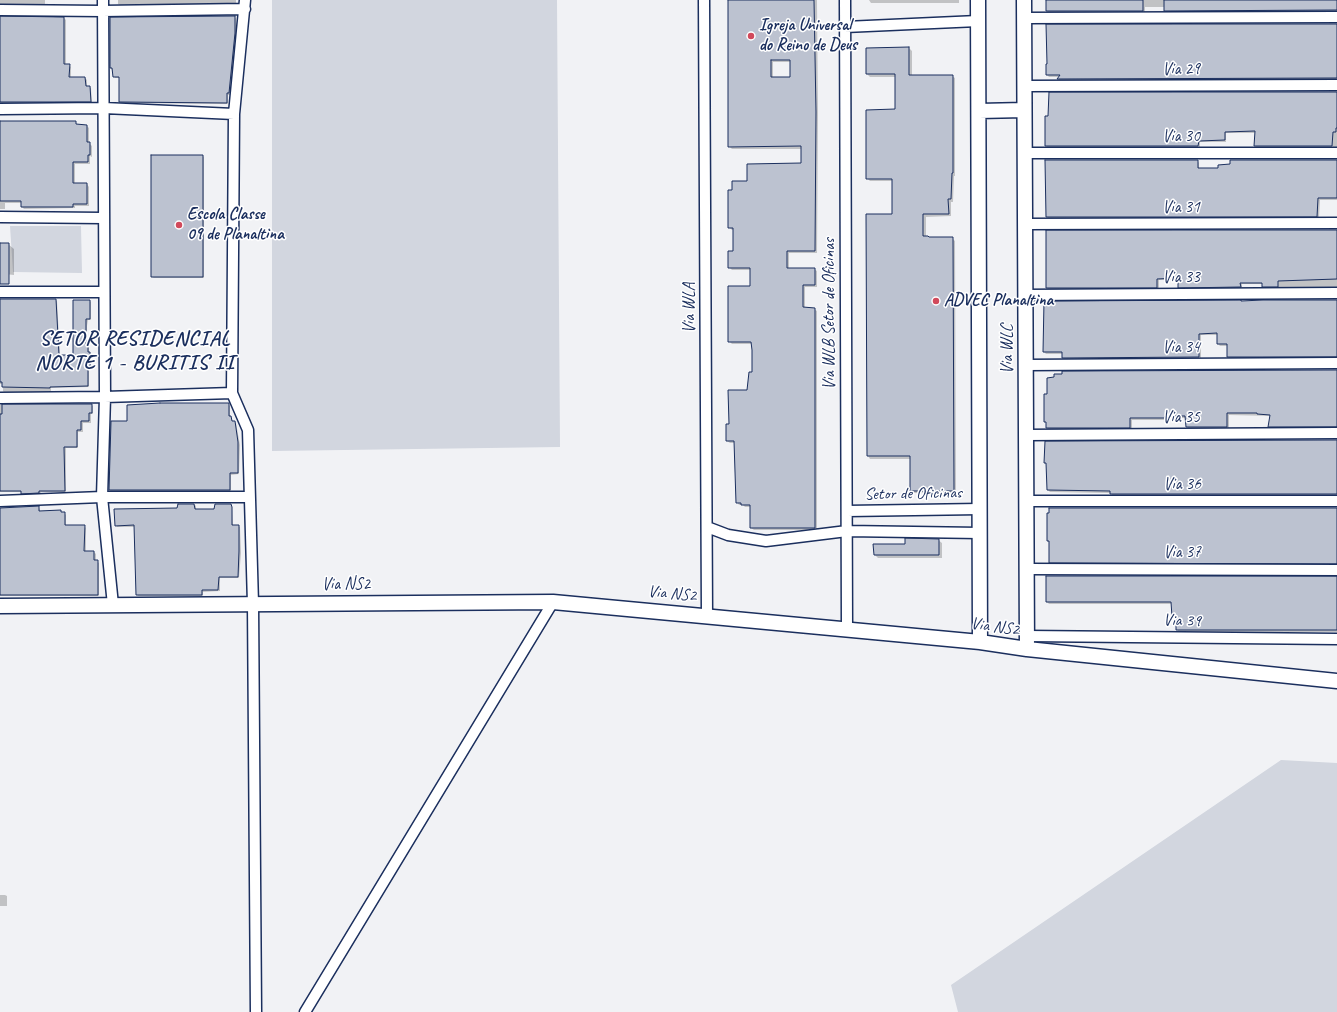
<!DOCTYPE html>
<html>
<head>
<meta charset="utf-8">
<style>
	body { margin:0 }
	canvas { display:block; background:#f1f2f5 }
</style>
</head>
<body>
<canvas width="1337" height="1012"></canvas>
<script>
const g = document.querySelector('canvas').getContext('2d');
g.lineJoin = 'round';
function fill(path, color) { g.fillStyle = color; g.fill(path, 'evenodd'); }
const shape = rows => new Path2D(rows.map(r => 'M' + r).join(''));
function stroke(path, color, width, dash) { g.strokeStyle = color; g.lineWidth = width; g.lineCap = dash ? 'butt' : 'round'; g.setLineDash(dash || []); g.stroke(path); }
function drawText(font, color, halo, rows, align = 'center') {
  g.font = font + ' Caveat,sans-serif'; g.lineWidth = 3; g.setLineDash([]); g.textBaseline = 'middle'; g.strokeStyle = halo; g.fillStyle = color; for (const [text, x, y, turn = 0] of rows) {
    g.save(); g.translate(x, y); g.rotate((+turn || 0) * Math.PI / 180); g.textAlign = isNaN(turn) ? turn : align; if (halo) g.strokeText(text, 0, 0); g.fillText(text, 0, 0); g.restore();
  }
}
fill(shape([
	[272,0,557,0,560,447,272,451],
	[10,226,81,226,82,273,13,272],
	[1281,760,1337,763,1337,1012,958,1012,951,985]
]), '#d2d6df');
fill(shape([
	[0,0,45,0,45,5,0,5],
	[118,0,236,0,236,4,120,5,118,4],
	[729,0,817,0,818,115,817,253,789,253,789,269,814,269,817,271,817,287,805,287,805,308,814,309,817,311,817,530,754,530,751,528,751,507,745,507,743,505,739,505,737,502,735,443,730,443,727,441,730,425,748,391,753,373,753,344,732,344,729,341,752,287,751,270,732,270,729,267,734,252,734,230,732,230,729,227,733,191,748,182,802,164,802,149,732,149,729,146],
	[773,62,791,62,791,78,773,78],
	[869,0,959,0,959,3,871,3],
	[1047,0,1337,0,1337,12,1167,13,1165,11,1165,7,1145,7,1145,13,1049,13,1047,11],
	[234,17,236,18,237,35,231,95,228,95,228,104,122,103,120,102,120,78,115,78,114,76,112,70,111,68],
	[0,18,64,18,66,20,66,65,69,65,71,67,71,78,85,78,87,80,87,87,91,88,92,103,3,104,0,103],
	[1337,25,1337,80,1060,81,1058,79,1060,77,1049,77,1047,75],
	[909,48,912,51,912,76,952,76,955,78,955,176,954,176,953,202,951,202,951,216,926,217,926,237,930,238,952,238,955,241,956,494,914,493,911,490,911,459,870,459,868,456,893,215,893,181,870,181,867,178,896,110,896,77,870,77,867,74,867,49],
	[1337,93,1337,148,1257,148,1255,146,1256,133,1226,133,1226,142,1200,142,1200,148,1048,148,1046,146,1046,117],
	[0,122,75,122,77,126,87,126,89,128,89,143,92,146,92,157,90,156,90,164,75,164,75,184,87,184,89,187,89,206,75,206,75,208,24,209,22,207,22,203,5,203,5,209,0,209],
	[203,156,204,157,204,278,154,278,152,277],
	[1046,160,1197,160,1199,163,1199,169,1219,169,1337,160,1337,200,1320,200,1319,218,1049,219,1047,217],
	[1337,231,1337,288,1265,289,1263,284,1242,284,1242,289,1181,289,1179,287,1179,280,1159,280,1159,289,1049,290,1047,288],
	[0,244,8,244,14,249,14,275,5,274,0,269],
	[0,300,55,300,57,301,60,356,74,356,90,301,91,302,91,320,88,320,87,326,87,345,89,346,89,352,91,354,91,370,89,370,89,387,51,388,51,392,4,393,3,391,3,384,0,384],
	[1337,301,1337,358,1230,359,1228,357,1228,346,1220,346,1218,344,1218,335,1201,335,1201,359,1065,360,1063,358,1063,354,1046,354,1044,352,1045,302],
	[1337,370,1337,428,1271,429,1269,427,1271,416,1229,415,1229,429,1189,429,1187,427,1186,418,1167,418,1166,420,1132,420,1132,429,1049,430,1047,428],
	[228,404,230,406,230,416,233,422,236,423,240,445,239,474,231,475,231,492,111,492,110,490,128,422],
	[0,405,91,405,93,406,93,414,91,414,91,423,83,423,83,432,78,432,78,448,66,448,66,492,41,492,40,494,23,495,22,492,0,492],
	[1337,441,1337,496,1113,496,1111,493,1050,492,1048,490,1047,465,1045,463,1046,442],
	[194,504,196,506,196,510,215,510,230,504,232,506,233,526,238,526,240,527,241,553,239,578,220,578,220,591,203,592,203,596,138,596,137,595,135,527,117,527,116,525],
	[38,507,40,509,40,512,64,513,66,515,66,526,84,526,86,528,86,552,94,552,96,554,96,561,99,563,99,596,0,596,0,509],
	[1337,509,1337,565,1052,564,1050,562,1050,543,1048,541],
	[938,540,942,543,942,558,878,558,875,555,874,545,906,545],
	[1337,577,1337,632,1179,632,1177,630,1177,619,1175,619,1173,617,1172,604,1049,604,1047,602],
	[0,895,5,895,7,896,7,906,0,906]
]), '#0003');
const building = shape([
	[728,0,814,0,816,112,815,251,787,251,787,268,815,268,815,285,803,285,803,307,815,308,815,528,750,528,750,505,741,505,741,503,736,503,734,441,726,441,726,424,729,424,728,390,747,390,749,372,752,372,752,350,751,342,728,342,728,286,750,286,750,268,728,268,728,251,733,251,733,228,728,228,728,190,732,190,732,181,747,181,747,164,801,163,801,146,728,147,728,0],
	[771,60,790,60,790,77,771,77,771,60],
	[1046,0,1143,0,1143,11,1046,11,1046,0],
	[1164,0,1337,0,1337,10,1164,11,1164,0],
	[0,16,64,17,64,64,70,64,69,77,85,77,86,86,90,86,91,102,0,102,0,16],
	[235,16,235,33,229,93,227,93,227,103,119,102,119,77,113,77,112,68,110,68,110,17,235,16],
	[1046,24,1337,24,1337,78,1057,79,1060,75,1046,75,1046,64,1047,64,1046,24],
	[909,47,909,75,953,75,953,173,952,173,951,199,948,199,949,214,923,214,923,236,928,236,929,237,953,237,954,491,910,491,910,456,867,456,866,214,892,214,892,179,866,179,866,110,895,109,895,74,866,74,866,48,909,47],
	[1049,92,1337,92,1337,128,1336,128,1336,132,1333,132,1332,146,1254,146,1255,131,1225,132,1225,140,1199,141,1198,146,1045,146,1045,116,1048,116,1049,92],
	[0,121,76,121,76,124,87,125,87,142,90,142,90,155,88,155,88,162,73,162,73,183,87,183,87,204,73,204,73,207,21,207,21,201,0,201,0,121],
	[151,155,203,155,203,277,151,277,151,155],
	[1045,160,1198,160,1198,168,1218,168,1218,165,1230,164,1230,160,1337,160,1337,198,1318,198,1317,217,1046,217,1045,160],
	[1046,230,1337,230,1337,279,1278,281,1278,287,1262,287,1262,283,1240,283,1241,287,1178,288,1178,278,1157,279,1157,288,1046,288,1046,230],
	[0,243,9,243,9,284,0,284,0,243],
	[0,299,56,299,59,355,73,355,73,300,90,300,90,319,86,319,86,344,88,344,88,352,90,352,90,369,88,369,88,386,50,387,50,388,2,387,2,382,0,382,0,299],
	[1241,300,1241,301,1263,300,1337,300,1337,357,1227,357,1227,344,1217,344,1217,333,1199,334,1199,357,1062,358,1062,352,1043,352,1044,301,1241,300],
	[1337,370,1337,427,1268,427,1270,415,1257,414,1257,413,1227,413,1227,427,1186,427,1185,416,1165,416,1165,418,1130,418,1130,428,1046,428,1046,422,1044,422,1044,394,1047,394,1047,378,1054,377,1054,374,1062,374,1062,371,1337,370],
	[160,403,229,403,229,416,231,416,232,421,235,421,238,442,238,473,230,473,230,490,109,490,111,421,127,421,127,405,160,403],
	[2,404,92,404,92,413,89,413,89,421,81,421,81,430,77,430,77,447,64,447,65,491,39,491,39,493,21,494,21,491,0,491,0,414,2,414,2,404],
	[1337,440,1337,494,1110,494,1110,491,1047,490,1046,463,1044,463,1045,441,1337,440],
	[178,504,194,504,195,509,214,509,215,504,231,504,232,507,232,525,239,525,239,551,238,577,219,577,218,590,202,590,202,595,136,595,134,525,115,526,114,509,177,508,178,504],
	[39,506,39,511,61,510,61,512,65,512,65,525,85,525,84,551,94,551,94,560,98,560,98,595,0,595,0,508,39,506],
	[1049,508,1337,508,1337,564,1049,563,1049,541,1047,541,1047,513,1049,513,1049,508],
	[905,538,939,539,939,555,874,555,873,544,905,544,905,538],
	[1046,576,1337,576,1337,630,1176,630,1176,617,1172,617,1171,602,1046,602,1046,576]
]);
fill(building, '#bcc2d0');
stroke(building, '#1b2f5e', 1);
const street = shape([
	[103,0,105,397,102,497,113,605],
	[245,0,234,114,232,393,248,430,253,604,256,1012],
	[704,0,707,615],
	[845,0,847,629],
	[0,10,102,11,245,9],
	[1024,18,1337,17],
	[845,27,978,21],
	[1024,86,1337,85],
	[0,109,104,108,234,114],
	[1024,153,1337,153],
	[0,217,103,218],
	[1025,224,1337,223],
	[0,292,104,292],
	[1025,295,1337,293],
	[1026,365,1337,363],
	[0,398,105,397,232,393],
	[1026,435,1337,433],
	[0,501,102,497,249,497],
	[1026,501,1337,501],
	[847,511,980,509],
	[707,527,728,535,766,541,847,531,980,533],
	[1027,569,1337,570],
	[1027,636,1337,639],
	[305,1012,553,602]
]);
const secondary = shape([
	[978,0,980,642],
	[1024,0,1027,649],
	[979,111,1024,110],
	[0,606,553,602,980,642,1027,649,1337,681]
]);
stroke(street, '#1b2f5e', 13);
stroke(secondary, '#1b2f5e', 17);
stroke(street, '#fff', 10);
stroke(secondary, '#fff', 14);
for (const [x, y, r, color] of [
	[751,36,4,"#d1495b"],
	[179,225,4,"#d1495b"],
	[936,301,4,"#d1495b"]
]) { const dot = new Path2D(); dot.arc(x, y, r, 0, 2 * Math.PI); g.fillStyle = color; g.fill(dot); stroke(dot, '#fff', 1.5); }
drawText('bold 17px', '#1b2f5e', '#fff', [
	["Igreja Universal",759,26],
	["do Reino de Deus",759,46],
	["Escola Classe",187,215],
	["09 de Planaltina",187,235],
	["ADVEC Planaltina",944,301]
], 'left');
drawText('17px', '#1b2f5e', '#fff', [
	["Via 29",1181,70],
	["Via 30",1181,137],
	["Via 31",1181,208],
	["Via 33",1181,278],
	["Via WLA",690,308,-90],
	["Via WLB Setor de Oficinas",830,314,-90],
	["Via 34",1181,348],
	["Via WLC",1008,349,-90],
	["Via 35",1181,418],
	["Via 36",1182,485],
	["Setor de Oficinas",913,494,-1],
	["Via 37",1182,553],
	["Via NS2",346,585],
	["Via NS2",672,594,5],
	["Via 39",1182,621,1],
	["Via NS2",995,627,8]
]);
g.letterSpacing = '1px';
drawText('bold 21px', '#1b2f5e', '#fff', [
	["SETOR RESIDENCIAL",135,339],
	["NORTE 1 - BURITIS II",135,363]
]);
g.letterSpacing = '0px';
</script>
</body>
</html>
